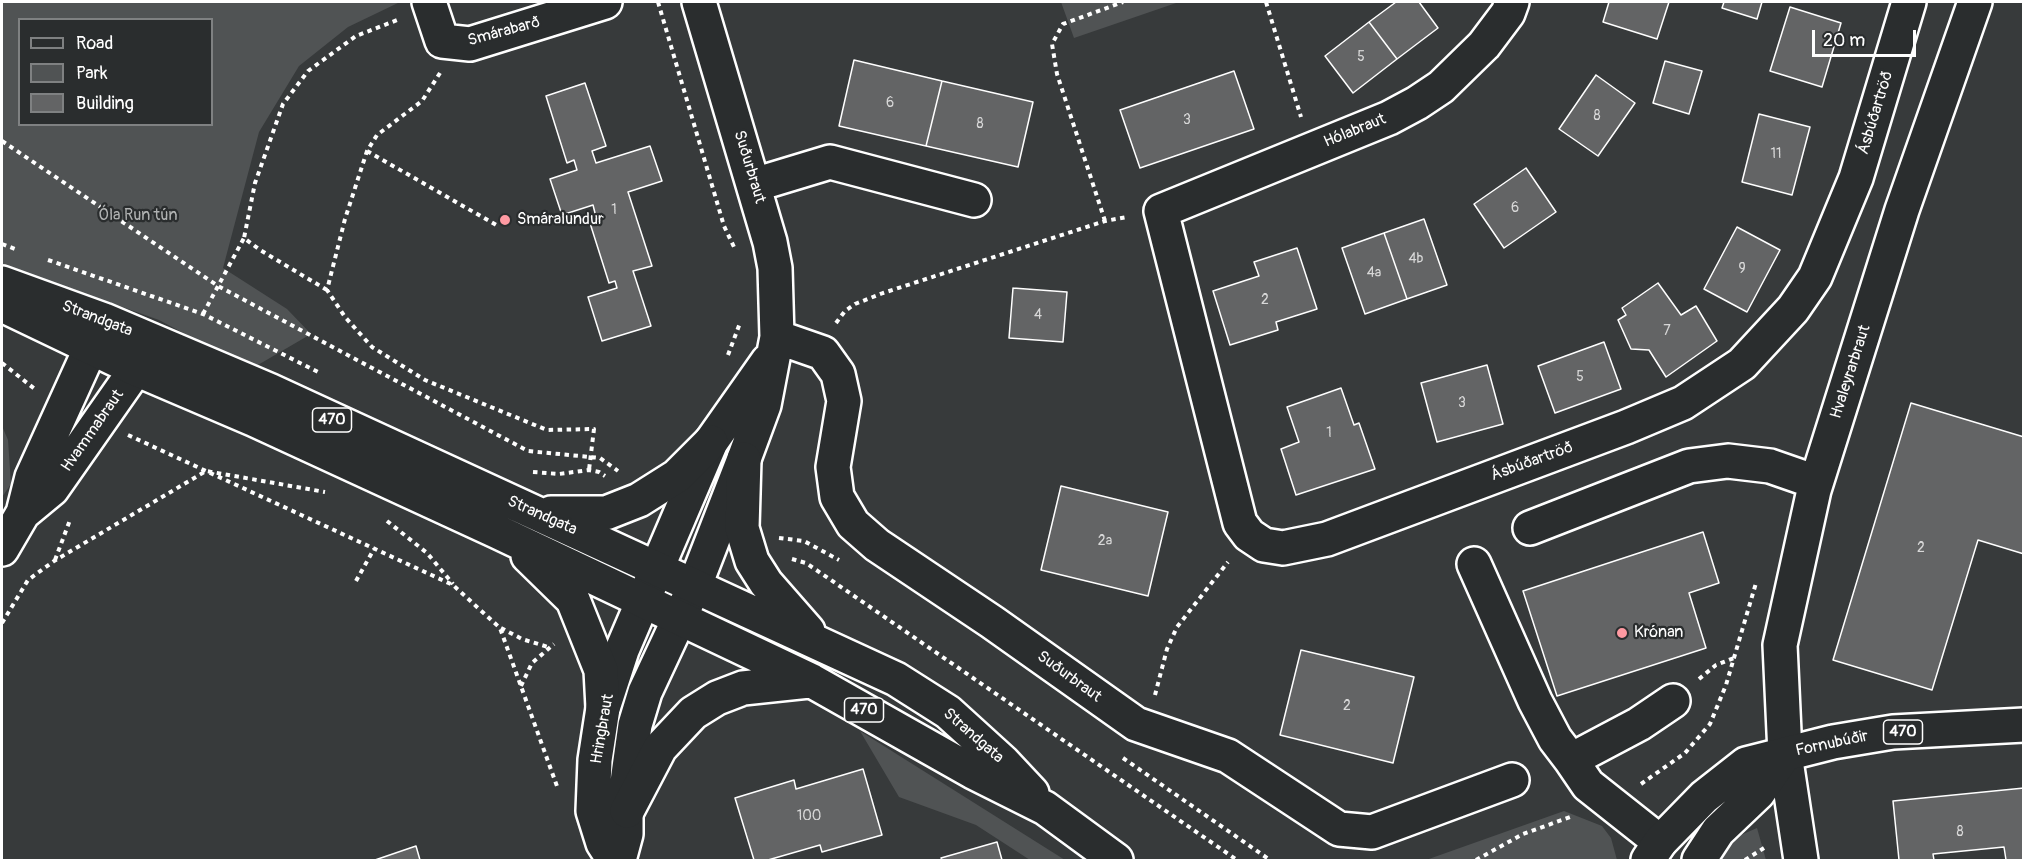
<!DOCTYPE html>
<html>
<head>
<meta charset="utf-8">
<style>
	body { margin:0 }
	#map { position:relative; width:2025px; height:862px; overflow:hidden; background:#373a3b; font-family:Pangolin,sans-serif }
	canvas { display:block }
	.frame { position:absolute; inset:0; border:3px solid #fff; pointer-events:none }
	.legend { position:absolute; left:18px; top:18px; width:195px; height:108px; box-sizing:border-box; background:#2a2d2e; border:2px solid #7f8182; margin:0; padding:8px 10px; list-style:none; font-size:18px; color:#fff }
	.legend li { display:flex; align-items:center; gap:12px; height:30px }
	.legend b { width:30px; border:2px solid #7f8182 }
	.scale { position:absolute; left:1812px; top:30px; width:104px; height:27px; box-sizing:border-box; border:3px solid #fff; border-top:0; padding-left:8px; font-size:18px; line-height:21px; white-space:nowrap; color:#fff; -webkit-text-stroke:4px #2a2d2e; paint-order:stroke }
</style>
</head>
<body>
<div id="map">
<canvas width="2025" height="862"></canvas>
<div class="frame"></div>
<ul class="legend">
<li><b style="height:8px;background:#2a2d2e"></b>Road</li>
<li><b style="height:16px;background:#505354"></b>Park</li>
<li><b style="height:16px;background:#636465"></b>Building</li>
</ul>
<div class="scale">20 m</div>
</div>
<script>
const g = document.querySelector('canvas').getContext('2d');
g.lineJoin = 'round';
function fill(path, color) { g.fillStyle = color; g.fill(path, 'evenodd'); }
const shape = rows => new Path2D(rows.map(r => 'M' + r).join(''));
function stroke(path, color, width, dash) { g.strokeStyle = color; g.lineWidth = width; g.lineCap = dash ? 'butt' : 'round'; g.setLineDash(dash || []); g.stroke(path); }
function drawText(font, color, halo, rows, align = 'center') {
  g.font = font + ' Pangolin,sans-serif'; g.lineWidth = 4.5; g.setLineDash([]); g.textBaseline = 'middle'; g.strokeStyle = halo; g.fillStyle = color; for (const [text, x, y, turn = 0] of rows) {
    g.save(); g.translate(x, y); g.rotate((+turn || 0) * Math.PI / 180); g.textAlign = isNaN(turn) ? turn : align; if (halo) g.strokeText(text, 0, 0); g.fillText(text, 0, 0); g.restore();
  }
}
fill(shape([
	[2,2,400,2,348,27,299,66,259,132,223,268,287,309,311,334,251,369,159,320,2,264],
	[20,20,212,20,212,124,20,124],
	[1061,2,1179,2,1074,38],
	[2,426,8,440,11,484,2,497],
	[860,731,1065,860,1030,860,976,825,899,797],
	[1564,811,1602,826,1611,838,1617,860,1426,860],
	[1757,828,1766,860,1716,860,1734,838]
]), '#505354');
const building = shape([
	[1396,2,1419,2,1438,28,1397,59,1369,22,1396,2],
	[1609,2,1669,2,1657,39,1603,22,1609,2],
	[1724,2,1762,2,1757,19,1722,8,1724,2],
	[1790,7,1841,23,1822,87,1770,71,1790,7],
	[1369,22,1397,59,1353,93,1325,56,1369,22],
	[854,60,942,81,926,146,839,126,854,60],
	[1665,61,1702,71,1689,114,1653,103,1665,61],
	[1234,71,1254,129,1140,168,1120,110,1234,71],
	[1596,75,1635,103,1598,156,1559,129,1596,75],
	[942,81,1033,102,1018,167,926,146,942,81],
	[585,83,606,146,592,151,596,163,650,146,662,181,628,192,652,266,633,271,651,326,602,341,588,297,617,288,615,281,609,283,589,220,596,217,593,205,562,215,550,179,577,170,574,160,567,163,546,96,585,83],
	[1759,114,1810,127,1792,195,1742,182,1759,114],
	[1526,168,1556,212,1504,248,1474,204,1526,168],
	[1424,219,1447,285,1407,299,1384,233,1424,219],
	[1737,227,1780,250,1747,312,1704,289,1737,227],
	[1384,233,1407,299,1365,314,1342,248,1384,233],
	[1297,248,1317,309,1276,322,1278,330,1230,345,1213,291,1259,276,1254,262,1297,248],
	[1658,283,1681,315,1696,306,1717,341,1666,377,1649,350,1631,349,1618,320,1626,315,1622,308,1658,283],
	[1013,288,1067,292,1063,342,1009,338,1013,288],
	[1604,342,1621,389,1555,413,1538,366,1604,342],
	[1487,365,1503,424,1437,442,1421,383,1487,365],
	[1341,388,1354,425,1359,423,1375,469,1296,495,1281,449,1299,442,1287,407,1341,388],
	[1911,403,2024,437,2024,554,1978,540,1932,690,1833,660,1911,403],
	[1061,486,1168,512,1148,596,1041,570,1061,486],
	[1703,532,1719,583,1689,593,1706,648,1557,696,1523,591,1703,532],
	[1301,650,1414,677,1393,763,1280,735,1301,650],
	[863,769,882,835,822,852,820,845,768,860,754,860,735,798,794,780,796,789,863,769],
	[2024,788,2024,860,2006,860,2004,847,1933,854,1934,860,1899,860,1893,801,2024,788],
	[997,842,1002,860,942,860,941,858,997,842],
	[416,846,420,860,375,860,416,846]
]);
fill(building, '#636465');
stroke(building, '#fff', 1.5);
const minor = shape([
	[429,2,442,41,470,44,605,2],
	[1512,2,1508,13,1484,45,1441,87,1417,103,1389,118,1161,211,1240,523,1249,535,1264,545,1283,548,1327,539,1626,427,1683,403,1742,364,1793,309,1815,277,1856,178,1909,2],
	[754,185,830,162,974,200],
	[777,337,823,353,838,374,844,401,833,467,837,497,853,524,877,545,992,622,1136,724,1228,756,1339,829,1372,832,1512,780],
	[23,513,52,489,136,369,146,344],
	[1530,528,1689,466,1728,461,1770,466,1816,482],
	[2,549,23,513,32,477,103,321],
	[1474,564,1535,701,1555,739,1571,760],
	[1660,842,1588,785,1571,760,1639,724,1673,701],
	[614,860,603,843,593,811,595,760,603,708,622,650,711,442,768,361],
	[619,860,626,834,626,789,635,725,645,692,695,585,744,459,764,405,777,337,775,268,770,242,699,2],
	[1801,860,1785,754,1780,645,1814,490,1902,210,1975,2]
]);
const major = shape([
	[2,283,104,320,271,391,896,679,948,712,1003,762,1032,793],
	[2,305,136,369,253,419,496,531,812,681,973,772,1045,808,1116,860],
	[744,459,742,528,752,561,766,583,808,631],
	[551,513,606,513,639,500,677,476,711,442],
	[528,556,573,600,601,670,603,708],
	[627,811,660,748,693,713,717,698,743,688,809,681],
	[1648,860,1660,842,1704,797,1746,764,1833,742,1893,732,2024,725],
	[1699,860,1718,831,1758,793,1785,754]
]);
stroke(minor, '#fff', 38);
stroke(major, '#fff', 38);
stroke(shape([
	[658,2,724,226,734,247],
	[1266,2,1301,117],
	[440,73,422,101,377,135,367,151,345,219,327,290,345,317,372,347,425,380,547,430,594,429,589,470],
	[2,141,218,286,528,451,600,458,618,471],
	[367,151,498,226],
	[1105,221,1057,74,1052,44,1063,24,1123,2],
	[2,244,15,249],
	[48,260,203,314,320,373],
	[327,290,260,250,244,238,255,183,283,104,308,71,356,36,400,19],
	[203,314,244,238],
	[836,323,845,311,855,304,883,293,1105,221,1127,217],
	[728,355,740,323],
	[2,363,36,390],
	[128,435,453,585,500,628,558,789],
	[533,472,559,474,589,470,599,472,605,476],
	[387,521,427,553,453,584],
	[779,538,804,541,839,560],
	[792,559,806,563,828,578,1237,860],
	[55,560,70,520],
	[356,581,374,549],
	[2,623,28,580,54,561,206,471,325,492],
	[501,628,522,639,548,647],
	[1699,679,1716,665,1734,658],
	[521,686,532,663,554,644],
	[1155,695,1167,649,1177,627,1228,562],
	[1123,758,1270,860],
	[1641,784,1685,753,1710,724,1726,685,1756,583],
	[1476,860,1523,834,1573,816],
	[1745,860,1764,848]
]), '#fff', 4, [4.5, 4.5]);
stroke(minor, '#2a2d2e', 33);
stroke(major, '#2a2d2e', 33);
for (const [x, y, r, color] of [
	[505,220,6,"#ff9aa2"],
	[1622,633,6,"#ff9aa2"]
]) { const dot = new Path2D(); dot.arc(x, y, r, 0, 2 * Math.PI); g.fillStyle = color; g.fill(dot); stroke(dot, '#2a2d2e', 2); }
drawText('14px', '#d8d8d8', null, [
	["5",1361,57],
	["6",890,103],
	["8",1597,116],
	["3",1187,120],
	["8",980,124],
	["11",1776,154],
	["6",1515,208],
	["1",614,210],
	["4b",1416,259],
	["9",1742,269],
	["4a",1374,273],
	["2",1265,300],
	["4",1038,315],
	["7",1667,331],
	["5",1580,377],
	["3",1462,403],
	["1",1329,433],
	["2a",1105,541],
	["2",1921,548],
	["2",1347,706],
	["100",809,816],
	["8",1960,832]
]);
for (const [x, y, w] of [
	[332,420,39],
	[864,710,39],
	[1903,732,39]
]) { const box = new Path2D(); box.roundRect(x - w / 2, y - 12, w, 24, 4.5); g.fillStyle = '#2a2d2e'; g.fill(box); stroke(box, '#fff', 1.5); }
drawText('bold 15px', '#fff', null, [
	["470",332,420],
	["470",864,710],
	["470",1903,732]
]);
drawText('16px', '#fff', '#2a2d2e', [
	["Smárabarð",504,32,-15],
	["Ásbúðartröð",1876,113,-73],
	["Hólabraut",1355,131,-22],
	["Suðurbraut",749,167,73],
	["Strandgata",97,319,21],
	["Hvaleyrarbraut",1851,372,-72],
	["Hvammabraut",93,431,-55],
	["Ásbúðartröð",1532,462,-20],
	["Strandgata",542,516,24],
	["Suðurbraut",1069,677,36],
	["Hringbraut",603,729,-80],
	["Strandgata",973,736,41],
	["Fornubúðir",1832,744,-12]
]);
drawText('16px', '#b0b2b2', '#2a2d2e', [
	["Óla Run tún",138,216]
]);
drawText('16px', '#fff', '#2a2d2e', [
	["Smáralundur",517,220],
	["Krónan",1634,633]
], 'left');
</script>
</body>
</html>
